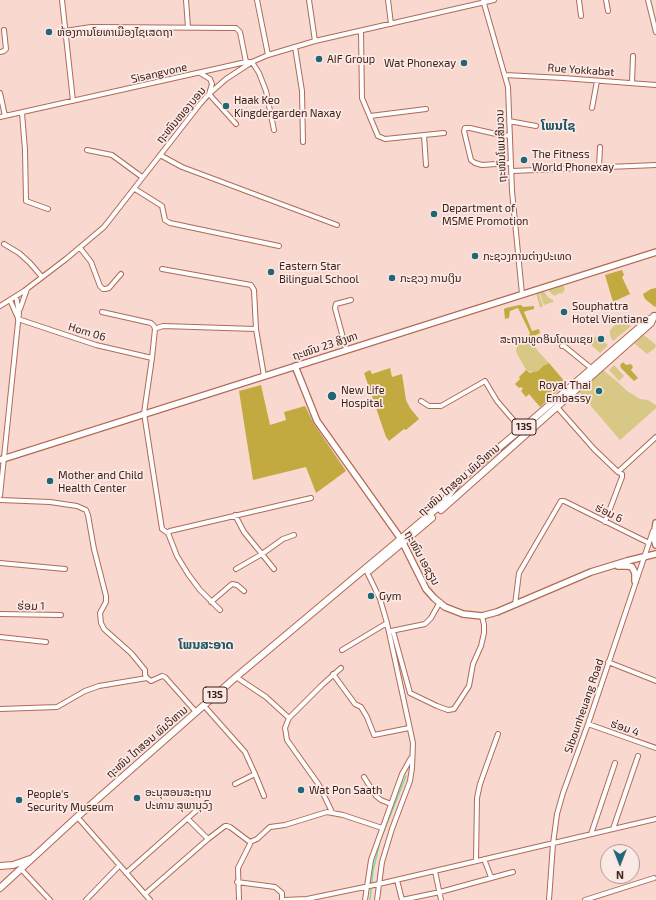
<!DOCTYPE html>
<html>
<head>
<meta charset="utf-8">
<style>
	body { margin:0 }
	#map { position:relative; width:656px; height:900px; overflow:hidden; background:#f9d8cf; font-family:"Exo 2",sans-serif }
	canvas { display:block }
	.north { position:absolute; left:600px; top:844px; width:40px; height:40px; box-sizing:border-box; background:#fbe9e5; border:1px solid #b09993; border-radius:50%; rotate:180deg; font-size:11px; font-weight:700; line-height:16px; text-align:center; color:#3f2018 }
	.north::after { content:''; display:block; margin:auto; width:14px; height:18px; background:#206676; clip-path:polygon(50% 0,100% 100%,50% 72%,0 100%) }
</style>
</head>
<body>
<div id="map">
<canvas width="656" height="900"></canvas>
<div class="north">N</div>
</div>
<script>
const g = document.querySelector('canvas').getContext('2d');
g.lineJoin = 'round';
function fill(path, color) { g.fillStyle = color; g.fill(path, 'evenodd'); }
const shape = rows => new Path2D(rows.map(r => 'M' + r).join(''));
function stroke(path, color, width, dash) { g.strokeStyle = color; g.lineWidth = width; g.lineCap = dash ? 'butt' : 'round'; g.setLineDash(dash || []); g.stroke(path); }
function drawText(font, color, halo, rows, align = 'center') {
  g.font = font + ' "Exo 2","Noto Sans Lao",sans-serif'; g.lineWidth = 3.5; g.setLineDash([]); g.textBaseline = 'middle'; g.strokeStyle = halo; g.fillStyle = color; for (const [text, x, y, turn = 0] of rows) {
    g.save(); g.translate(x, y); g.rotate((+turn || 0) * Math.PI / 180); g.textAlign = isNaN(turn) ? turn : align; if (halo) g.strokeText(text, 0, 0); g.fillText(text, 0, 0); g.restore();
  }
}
fill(shape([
	[563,285,565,289,562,294,560,293,554,296,549,291,549,289],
	[543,291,549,298,553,300,553,302,544,305,540,294,539,294,543,306,540,308,536,293],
	[623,317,631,326,613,341,610,336,610,330],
	[644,335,656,345,655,348,647,354,634,343],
	[595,337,597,337,608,345,600,353,590,344],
	[526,338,530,344,532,345,534,344,537,350,549,363,543,366,538,371,533,373,526,370,516,352,518,341],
	[614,365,624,376,619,381,609,370],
	[603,370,620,384,628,392,629,392,640,399,648,400,656,405,656,408,654,410,620,440,579,392]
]), '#d7c886');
fill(shape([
	[622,270,624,275,622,277,630,294,613,302,605,275],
	[656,288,656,306,655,307,645,299,643,294,651,289],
	[519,305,521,305,523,307,534,306,534,309,526,311,524,312,532,331,539,329,540,333,532,337,534,344,532,346,530,344,526,338,518,341,518,346,516,346,515,339,529,335,530,333,518,308,510,311,509,318,505,319,504,309,506,308],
	[623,362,626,365,631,364,633,367,631,370,638,378,634,381,621,368,620,365],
	[549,363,566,383,540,407,529,394,526,397,521,391,523,389,521,387,519,388,515,384,520,379,519,377,526,370,530,373,538,371,543,366],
	[390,368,392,377,402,374,406,400,410,408,419,419,406,430,404,429,389,441,386,437,364,373,370,370,372,374],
	[261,385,270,425,286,420,284,412,305,406,314,424,346,471,316,493,306,467,253,480,239,391]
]), '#c2aa40');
stroke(shape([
	[370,900,373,871,380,841,406,776]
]), '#79dda2', 1.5);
const minor = shape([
	[62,0,73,101],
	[186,0,188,27],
	[257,0,268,55],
	[309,0,315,41],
	[388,0,391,24],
	[483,0,508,87,512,191,522,294],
	[579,0,581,16],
	[606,0,608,11],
	[648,0,656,32],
	[65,31,91,27,236,28,240,32,246,62],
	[361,31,362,98,378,136,385,139,444,133],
	[295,47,302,91,303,142],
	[0,52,4,51,6,49,4,30],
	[200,73,210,79,212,84,209,94,236,124],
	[505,75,563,78,656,85],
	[632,83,633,56],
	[0,93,5,116],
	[592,108,597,81],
	[22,113,25,150,26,201,48,209],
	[370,116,426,109],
	[0,117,246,62,252,62,259,73,266,91,274,130],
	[509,121,536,126],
	[424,135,426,165],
	[510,136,496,134,470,128,465,128,464,131,471,160,475,163,482,165,511,163],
	[87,150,112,155,142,177],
	[160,155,182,167,337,225],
	[599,167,600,147],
	[512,171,656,165],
	[135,189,162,206,165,220,170,223,279,246],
	[4,244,19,253,30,263,42,277],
	[80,248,91,262,100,286,103,289,105,289,109,288,121,274],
	[162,269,251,285,254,290,256,329,264,376],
	[10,300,18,318],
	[0,306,24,291,66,259,104,227,200,104,209,94,226,79,252,62,268,55,315,41,494,0],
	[20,309,27,289],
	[102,312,151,323,154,326,155,329,152,358,144,413,162,529,168,533,177,556,188,574,200,590,220,610],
	[18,319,96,345,152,358],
	[155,329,157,328,163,326,256,329],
	[562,346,564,346,591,368],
	[346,349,335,308,336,304,351,300],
	[421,401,429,406,441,406,478,385,485,381,497,401,521,429],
	[557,407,594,449,618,472,622,474,622,477,605,522],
	[618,472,656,437],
	[0,496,19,313,16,296],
	[0,500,50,502,77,506,86,510,88,515,94,549,106,596,106,602,100,613,101,623,104,629,131,653,145,670,145,675,147,678],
	[235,515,244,532,274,569],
	[168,533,170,531,311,498],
	[0,563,65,569],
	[236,569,262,554,283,539,294,535],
	[367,572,380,599,387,623,413,743,412,768,410,781,392,829,382,862,377,900],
	[211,602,232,584,237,585,244,591],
	[515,605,519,573,561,501,564,501,649,543],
	[0,614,61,615],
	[391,631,425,624,431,618,440,602],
	[393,631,410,693,437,706,448,710,454,709,469,686,473,664,481,646,484,633,484,625,482,616],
	[0,637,46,642],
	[342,650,387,623],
	[608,662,656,681],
	[333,674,355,704,361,707,367,717,374,735,409,728],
	[239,679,266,697,289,718,285,728,287,740,319,785,332,812],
	[206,708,245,752,255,774,264,796],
	[0,709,57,707,85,691,99,686,147,678,151,681,162,676,165,677,196,712],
	[289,718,322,685,341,668],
	[588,724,656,748],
	[364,777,376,796,381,800,391,804],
	[235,784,255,774],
	[188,819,208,839],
	[80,820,150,900],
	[613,829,638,756],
	[591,834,615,763],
	[250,842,257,839,270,827,285,825,327,812,343,815,382,828],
	[484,859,491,877],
	[476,861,477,798,480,784,498,734],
	[21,869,50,900],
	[435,871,441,900],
	[126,873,197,810],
	[397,880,402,900],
	[237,882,275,887,282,893,282,899,283,900],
	[145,894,208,839,225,826,227,826,230,827,250,842,250,844,238,868,239,899],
	[86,900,119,866],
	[284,900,307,899,379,884,656,819],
	[365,900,371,860,402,774,411,758],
	[402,900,440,892,513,872],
	[549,900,553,844,557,814,563,793,588,724,653,531],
	[585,900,654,878]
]);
const major = shape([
	[295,366,317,421,401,539,426,589,434,598,445,607,463,614,482,616,497,612,591,572,627,561,656,554],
	[0,460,656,252],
	[656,523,654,538,656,545],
	[618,566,628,566,632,567,635,573,635,581]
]);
const highway = shape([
	[441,510,651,323,654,316],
	[370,570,432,518],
	[0,866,13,865,30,859],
	[0,888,77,817,236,677,442,504,460,480,525,426,648,320,656,316]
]);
stroke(minor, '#b26955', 6);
stroke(major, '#b26955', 8);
stroke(highway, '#b26955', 8);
stroke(minor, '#fff', 4);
stroke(major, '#fff', 5.5);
stroke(highway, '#fff', 6);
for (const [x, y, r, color] of [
	[49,32,4,"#206676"],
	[319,59,4,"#206676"],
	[464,63,4,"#206676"],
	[226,106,4,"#206676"],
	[524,160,4,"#206676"],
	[434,214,4,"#206676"],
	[475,256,4,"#206676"],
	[271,272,4,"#206676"],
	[392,278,4,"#206676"],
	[564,312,4,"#206676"],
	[601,339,4,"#206676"],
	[599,391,4,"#206676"],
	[332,396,5,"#206676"],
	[50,481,4,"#206676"],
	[371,596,4,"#206676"],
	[301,790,4,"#206676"],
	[137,798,4,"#206676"],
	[19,800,4,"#206676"]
]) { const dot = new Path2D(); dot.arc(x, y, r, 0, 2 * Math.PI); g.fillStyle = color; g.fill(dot); stroke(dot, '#fbe9e5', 1.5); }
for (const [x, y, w] of [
	[524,427,24],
	[215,695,24]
]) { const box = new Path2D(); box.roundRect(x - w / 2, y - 8, w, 16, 3); g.fillStyle = '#fbe9e5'; g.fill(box); stroke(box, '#3f2018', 1); }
drawText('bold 10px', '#3f2018', null, [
	["13S",524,427],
	["13S",215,695]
]);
drawText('11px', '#3f2018', '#fbe9e5', [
	["ຫ້ອງການໂຍທາເມືອງໄຊເສດຖາ",57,32],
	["AIF Group",327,59],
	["Wat Phonexay",456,63,"right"],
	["Haak Keo",234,100],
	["Kingdergarden Naxay",234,113],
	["The Fitness",532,154],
	["World Phonexay",532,167],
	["Department of",442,208],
	["MSME Promotion",442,221],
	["ກະຊວງການຕ່າງປະເທດ",483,256],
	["Eastern Star",279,266],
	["Bilingual School",279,279],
	["ກະຊວງ ການເງິນ",400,278],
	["Souphattra",572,306],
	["Hotel Vientiane",572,319],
	["ສະຖານທູດອິນໂດເນເຊຍ",593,339,"right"],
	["Royal Thai",591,385,"right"],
	["Embassy",591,398,"right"],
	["New Life",341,390],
	["Hospital",341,403],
	["Mother and Child",58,475],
	["Health Center",58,488],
	["Gym",379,596],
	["Wat Pon Saath",309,790],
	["ອະນຸສອນສະຖານ",145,792],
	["ປະທານ ສຸພານຸວົງ",145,805],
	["People's",27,794],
	["Security Museum",27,807]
], 'left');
drawText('11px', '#3f2018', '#fbe9e5', [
	["Rue Yokkabat",581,70,4],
	["Sisangvone",159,73,-13],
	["ຖະໜົນໜອງບອນ",181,115,-50],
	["ຖະໜົນໂພນສີນວນ",501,146,-92],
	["Hom 06",87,332,17],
	["ຖະໜົນ 23 ສິງຫາ",325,346,-18],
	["ຖະໜົນ ໄກສອນ ພົມວິຫານ",459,480,-41],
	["ຮ່ອມ 6",609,513,26],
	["ຖະໜົນ ເອຊຽນ",422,558,61],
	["ຮ່ອມ 1",31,606,1],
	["Sibounheuang Road",584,706,-71],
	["ຮ່ອມ 4",625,728,20],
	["ຖະໜົນ ໄກສອນ ພົມວິຫານ",147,742,-41]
]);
drawText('bold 13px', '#235966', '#fbe9e5', [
	["ໂພນໄຊ",558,126],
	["ໂພນສະອາດ",206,645]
]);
</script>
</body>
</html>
